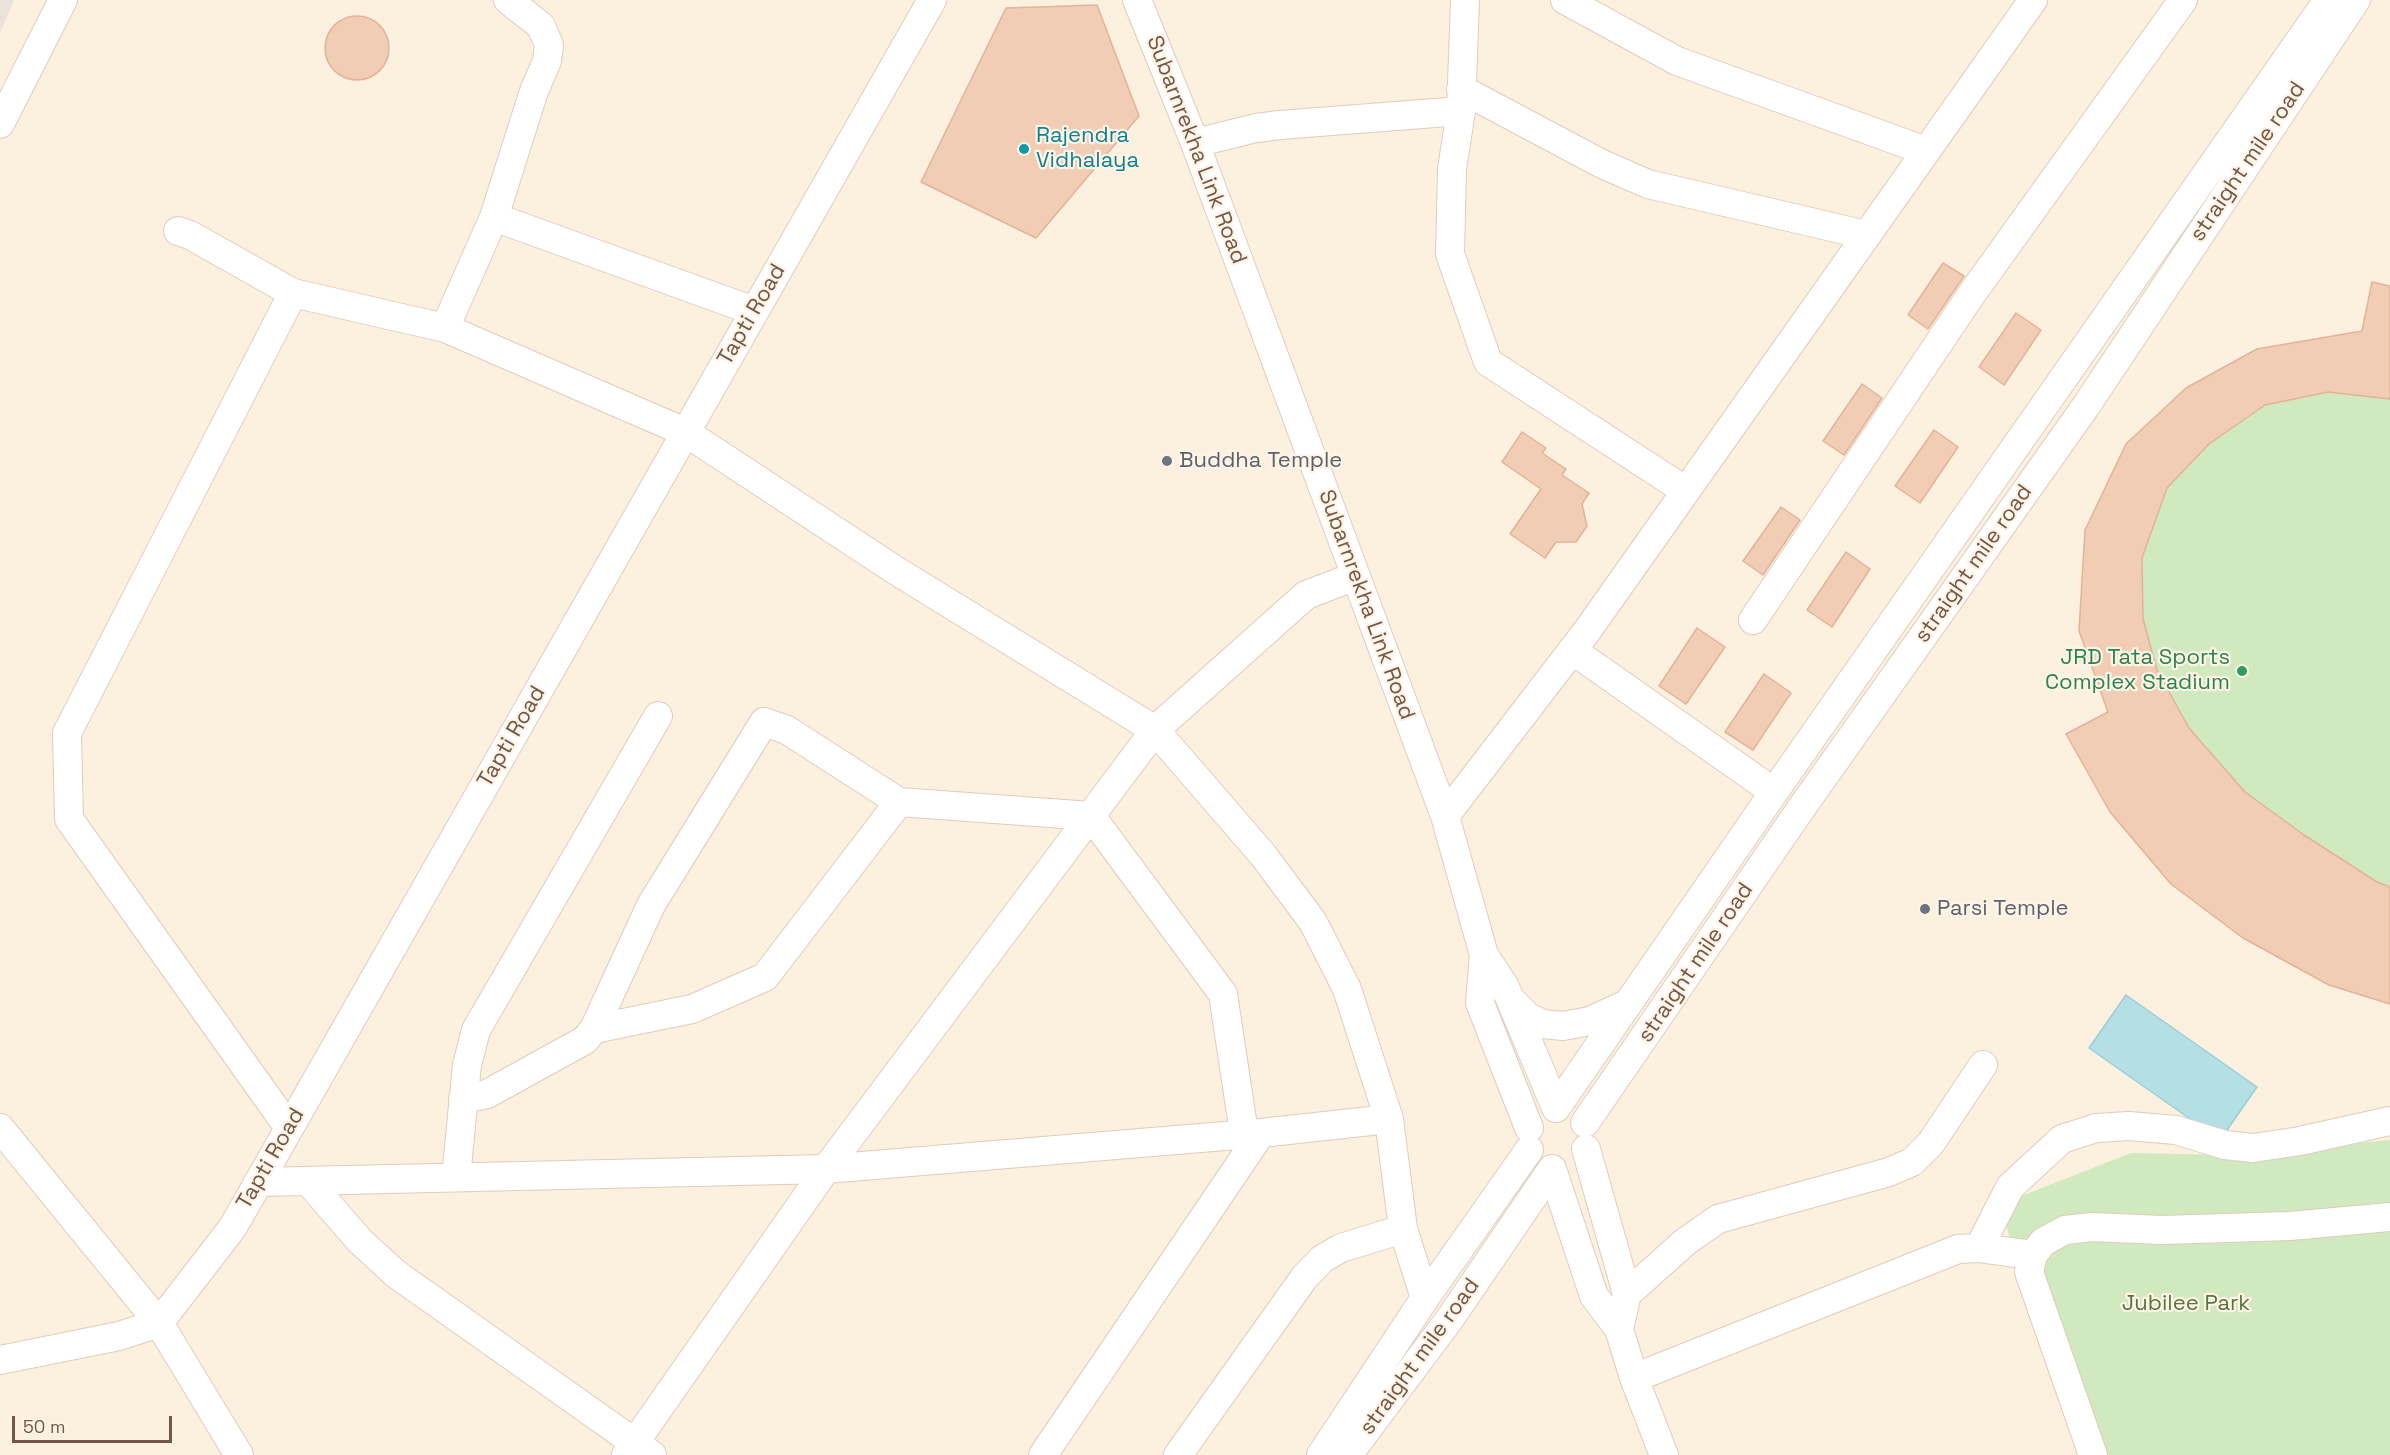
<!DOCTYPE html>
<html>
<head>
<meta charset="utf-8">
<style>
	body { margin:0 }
	#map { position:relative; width:2390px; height:1455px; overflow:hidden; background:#fcf0df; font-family:"Space Grotesk",sans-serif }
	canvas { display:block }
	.scale { position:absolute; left:12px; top:1416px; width:160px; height:27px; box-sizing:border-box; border:3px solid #725647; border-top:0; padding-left:8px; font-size:18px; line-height:21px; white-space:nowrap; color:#725647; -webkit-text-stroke:4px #fff4e5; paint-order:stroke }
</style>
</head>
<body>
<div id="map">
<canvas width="2390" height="1455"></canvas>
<div class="scale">50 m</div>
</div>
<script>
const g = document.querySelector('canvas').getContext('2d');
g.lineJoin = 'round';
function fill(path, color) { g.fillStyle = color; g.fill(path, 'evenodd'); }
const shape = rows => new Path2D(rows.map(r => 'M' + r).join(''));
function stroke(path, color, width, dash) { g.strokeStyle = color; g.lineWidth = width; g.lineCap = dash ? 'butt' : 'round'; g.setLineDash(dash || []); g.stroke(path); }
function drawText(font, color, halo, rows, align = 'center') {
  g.font = font + ' "Space Grotesk",sans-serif'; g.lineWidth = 4.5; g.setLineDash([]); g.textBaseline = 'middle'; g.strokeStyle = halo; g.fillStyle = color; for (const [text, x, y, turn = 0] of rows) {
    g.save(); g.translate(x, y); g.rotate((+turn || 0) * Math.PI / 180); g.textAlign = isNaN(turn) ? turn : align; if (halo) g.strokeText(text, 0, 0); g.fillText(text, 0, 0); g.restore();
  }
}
fill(shape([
	[0,0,14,0,0,33]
]), '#eae2db');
fill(shape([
	[2372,282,2390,286,2390,1004,2243,938,2171,884,2110,812,2066,734,2108,712,2079,631,2085,530,2126,444,2186,388,2257,349,2361,331],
	[2390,1140,2390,1455,2078,1455,2029,1315,2001,1204,2131,1153,2233,1155]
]), '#d0e9be');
const water = shape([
	[2126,995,2257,1087,2220,1140,2089,1048,2126,995]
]);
fill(water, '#b4dfe5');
stroke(water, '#9aced7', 1.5);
const building = shape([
	[1097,5,1139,116,1036,238,921,182,1006,8,1097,5],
	'325 48a32 32 0 1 1 64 0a32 32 0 1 1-64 0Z',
	[1943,263,1964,276,1928,329,1908,315,1943,263],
	[2372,282,2390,286,2390,399,2328,392,2265,405,2209,444,2167,488,2142,558,2143,619,2157,670,2189,728,2245,792,2304,835,2377,882,2390,887,2390,1004,2329,985,2243,938,2171,884,2110,812,2066,734,2108,712,2079,631,2085,530,2126,444,2186,388,2257,349,2362,331,2372,282],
	[2016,313,2041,330,2004,385,1979,367,2016,313],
	[1862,384,1882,398,1844,455,1823,441,1862,384],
	[1934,430,1958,447,1920,503,1895,486,1934,430],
	[1522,432,1546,448,1542,453,1566,469,1562,475,1589,493,1582,504,1587,526,1576,542,1556,542,1545,558,1510,534,1541,489,1502,462,1522,432],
	[1781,507,1800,520,1763,575,1743,561,1781,507],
	[1846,552,1870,569,1832,627,1807,610,1846,552],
	[1697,628,1725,647,1686,704,1659,686,1697,628],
	[1764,674,1791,693,1753,750,1725,732,1764,674]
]);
fill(building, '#f1cdb6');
stroke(building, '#e4b397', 1.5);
const minor = shape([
	[1137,0,1195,143,1445,816,1484,955,1505,987,1556,1108],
	[1465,0,1461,111,1452,169,1450,254,1488,362,1686,491],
	[1565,0,1677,61,1926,151],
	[1461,89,1602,164,1648,184,1866,235],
	[0,124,63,0],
	[1195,143,1256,128,1280,125,1461,111],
	[494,217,754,311],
	[178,231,190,235,293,293,445,328,685,432,895,570,1155,730,1263,855,1313,922,1347,989,1389,1119,1403,1229,1425,1298],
	[445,328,494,217,534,91,547,61,549,45,541,26,508,0],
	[1753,620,1971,295,2183,0],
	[1572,650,1774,792],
	[1445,816,1587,631,2033,0],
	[1484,955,1480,1003,1529,1128],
	[1512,1001,1528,1017,1543,1024,1563,1026,1590,1021,1627,1004],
	[594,1029,692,1009,765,977,899,802],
	[463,1099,487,1094,585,1040,594,1029,651,905,764,722,787,730,899,802,1091,816,1223,994,1247,1153],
	[1556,1108,1774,792,2328,0],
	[1585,1123,1798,813,2086,406,2356,0],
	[0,1128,159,1323,239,1455],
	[289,1128,69,819,67,733,293,293],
	[1586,1149,1627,1294,1619,1329,1634,1378,1664,1455],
	[1552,1169,1594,1296,1619,1329],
	[456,1177,467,1065,476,1030,658,716],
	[308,1181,360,1241,396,1274,652,1455],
	[258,1182,826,1169,1261,1133,1389,1119],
	[1979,1248,2010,1187,2062,1139,2096,1128,2129,1126,2176,1130,2225,1145,2253,1148,2300,1141,2390,1121],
	[1627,1294,1685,1242,1718,1219,1889,1172,1912,1162,1931,1143,1983,1065],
	[0,1360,119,1336,159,1323,233,1227,932,0],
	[1634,1378,1958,1249,1979,1248,2033,1255],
	[626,1455,826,1169,1155,730,1306,595,1356,576],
	[1043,1455,1257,1139],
	[1178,1455,1304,1278,1322,1259,1341,1248,1403,1229],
	[1321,1455,1425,1298,1529,1150],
	[1348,1455,1449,1320,1552,1169],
	[2093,1455,2029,1272,2033,1255,2043,1242,2065,1230,2092,1227,2162,1230,2290,1226,2390,1217]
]);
stroke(minor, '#e0ccbb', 30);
stroke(minor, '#fff', 28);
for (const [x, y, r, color] of [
	[1024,149,6,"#0f9aa8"],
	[1167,461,6,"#6b7280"],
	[2242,671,6,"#2e9e5b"],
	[1925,909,6,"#6b7280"]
]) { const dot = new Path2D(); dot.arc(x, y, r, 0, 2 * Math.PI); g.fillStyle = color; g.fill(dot); stroke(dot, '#fff4e5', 2); }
drawText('22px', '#0d838f', '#fff4e5', [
	["Rajendra",1036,136],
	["Vidhalaya",1036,161]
], 'left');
drawText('22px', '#725647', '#fff4e5', [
	["Subarnrekha Link Road",1196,150,69],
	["straight mile road",2248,162,-56],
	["Tapti Road",752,315,-60],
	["straight mile road",1974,564,-55],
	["Subarnrekha Link Road",1366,605,70],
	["Tapti Road",512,737,-60],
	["straight mile road",1696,963,-56],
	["Tapti Road",271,1159,-60],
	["straight mile road",1420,1357,-54]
]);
drawText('22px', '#5b616d', '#fff4e5', [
	["Buddha Temple",1179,461],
	["Parsi Temple",1937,909]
], 'left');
drawText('22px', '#27864d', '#fff4e5', [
	["JRD Tata Sports",2230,658],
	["Complex Stadium",2230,683]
], 'right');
drawText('22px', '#51783f', '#fff4e5', [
	["Jubilee Park",2186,1304]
]);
</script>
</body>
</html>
